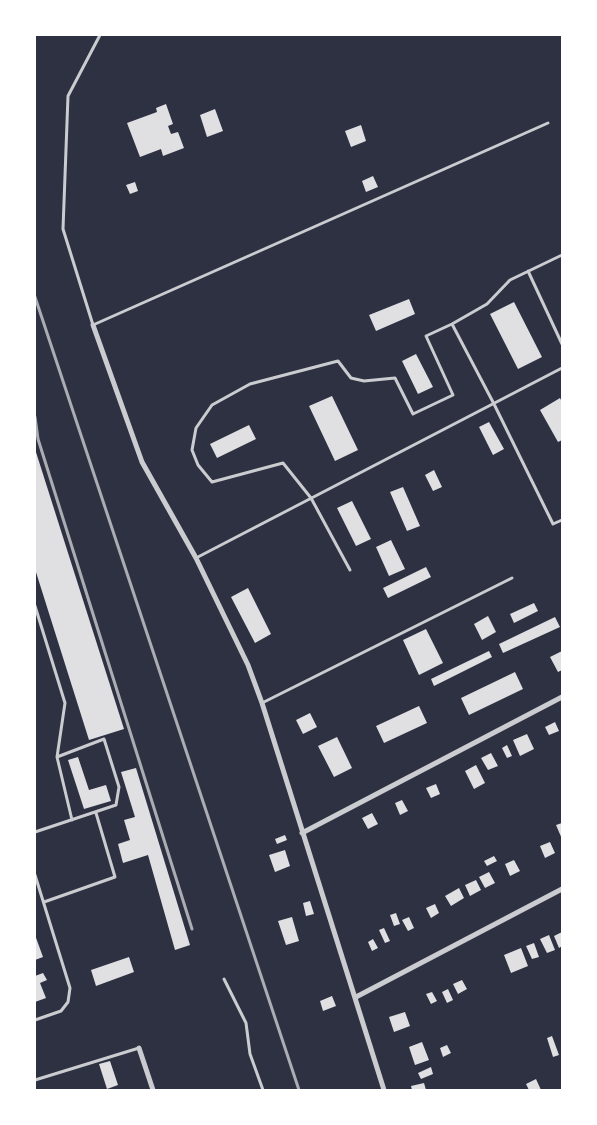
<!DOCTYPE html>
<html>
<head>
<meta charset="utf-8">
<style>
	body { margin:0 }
	#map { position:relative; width:597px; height:1125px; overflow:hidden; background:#2d3142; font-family:"PT Serif",serif }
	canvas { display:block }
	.frame { position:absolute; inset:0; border:36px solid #fff; pointer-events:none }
</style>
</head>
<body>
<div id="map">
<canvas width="597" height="1125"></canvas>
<div class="frame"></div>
</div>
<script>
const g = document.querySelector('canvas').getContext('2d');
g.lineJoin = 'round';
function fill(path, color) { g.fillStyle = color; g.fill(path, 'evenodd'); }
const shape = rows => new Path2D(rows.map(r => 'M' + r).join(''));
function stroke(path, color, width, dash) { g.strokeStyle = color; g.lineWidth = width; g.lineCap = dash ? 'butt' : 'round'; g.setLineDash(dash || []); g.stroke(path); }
fill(shape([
	[166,104,173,124,168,126,171,134,178,132,184,148,163,156,161,149,140,157,127,123,157,112,156,108],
	[215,109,223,131,207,137,200,115],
	[361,125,366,141,351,147,345,131],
	[373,176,378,187,366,192,362,181],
	[135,182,138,191,130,194,126,185],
	[409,299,415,314,376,331,369,315],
	[514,302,542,357,518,369,490,314],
	[416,354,433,387,418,394,402,361],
	[332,396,358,450,335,461,309,406],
	[560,398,562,402,562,440,558,442,540,410],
	[489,422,504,449,493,455,479,427],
	[249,425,256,439,217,458,210,444],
	[35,449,124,729,89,740,35,569],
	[434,470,442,487,433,491,425,475],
	[403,487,420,526,407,531,390,492],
	[352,501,371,539,356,546,337,508],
	[391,540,405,569,389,576,376,547],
	[426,567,431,577,388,598,383,588],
	[248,588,271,634,255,643,231,597],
	[534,603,538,611,514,623,510,614],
	[488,616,496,632,482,640,474,624],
	[555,617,560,627,503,653,499,644],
	[426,629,443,663,419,675,403,640],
	[489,651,492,657,434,686,431,679],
	[562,651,562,670,558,672,550,657],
	[515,672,523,689,469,715,461,698],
	[419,706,427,723,384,743,376,726],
	[310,713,317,727,303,734,296,720],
	[555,722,559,731,549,735,545,727],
	[527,734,534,749,520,756,513,740],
	[337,737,352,768,334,777,318,746],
	[507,745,512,756,507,758,502,748],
	[491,753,498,766,488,770,481,758],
	[78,757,89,790,106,785,111,801,84,809,68,760],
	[476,765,485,783,474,789,465,771],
	[136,768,190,945,175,950,148,855,123,863,118,844,130,840,124,820,135,817,121,772],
	[436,784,440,794,431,798,426,788],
	[402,800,408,811,400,815,395,803],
	[372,813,378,824,368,829,362,818],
	[562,823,562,839,556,825],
	[285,835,287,840,277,844,275,839],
	[550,842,555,853,545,858,540,846],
	[285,850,290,866,275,872,269,855],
	[494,856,497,861,487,866,484,861],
	[514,860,520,871,510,876,505,864],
	[489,872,495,883,485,888,479,877],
	[476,880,481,890,470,896,465,885],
	[459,888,464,898,451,906,445,896],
	[310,901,314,914,306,916,303,903],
	[435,904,439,913,431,918,426,908],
	[396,913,400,924,394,926,390,915],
	[292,917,299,941,286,945,278,921],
	[409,917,414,928,408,931,402,920],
	[384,928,390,941,385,943,379,930],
	[562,932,562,946,559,948,554,936],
	[35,935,43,957,35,960],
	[549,935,555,950,547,953,540,939],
	[373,939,378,948,372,951,368,942],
	[534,943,539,957,532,959,526,946],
	[521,948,528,966,511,973,504,955],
	[129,957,134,972,96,986,91,970],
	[43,973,47,980,40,983,46,998,35,1002,35,976],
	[462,980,467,989,458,994,453,984],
	[448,989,453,1000,447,1003,442,992],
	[432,992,437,1001,431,1004,426,994],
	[332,996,336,1006,323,1011,320,1001],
	[405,1012,410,1026,394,1032,389,1017],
	[552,1036,559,1055,553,1057,547,1038],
	[422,1042,429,1060,415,1065,409,1047],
	[447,1045,451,1053,443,1057,440,1048],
	[110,1061,118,1085,107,1089,99,1064],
	[431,1067,433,1074,421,1079,418,1073],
	[536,1079,541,1090,529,1090,526,1084],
	[424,1083,426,1090,412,1090,411,1086]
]), '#e0e0e3');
stroke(shape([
	[100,35,68,96,63,229,93,325,548,123],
	[528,271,562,344],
	[452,324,487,304,510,280,562,255],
	[196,558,562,368],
	[350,570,311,498,283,463,212,482,198,465,192,450,196,428,212,405,250,384,338,361,351,378,364,381,395,378,413,414,453,395,426,336,452,324,494,404,553,524,562,520],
	[35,606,65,703,57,757,72,820],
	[262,703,512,578],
	[35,832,116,805,119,787,104,739,57,757],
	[35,875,70,988,68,1002,61,1011,35,1020],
	[44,902,115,877,96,813],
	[224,979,246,1023,250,1054,263,1090],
	[35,1080,139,1048]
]), '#caccd0', 3);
stroke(shape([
	[93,325,142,462,196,558,248,665,262,703,384,1090],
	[302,833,562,697],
	[356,997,562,889],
	[139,1048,153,1090]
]), '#caccd0', 5);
stroke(shape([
	[35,297,299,1090],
	[35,417,38,439,192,929]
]), '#abadb3', 3);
</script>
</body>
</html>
